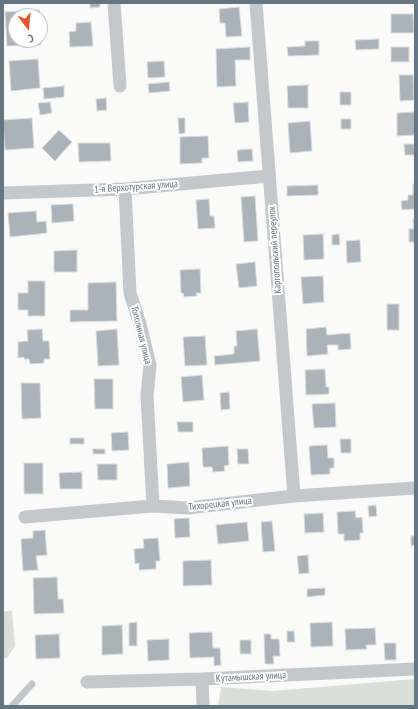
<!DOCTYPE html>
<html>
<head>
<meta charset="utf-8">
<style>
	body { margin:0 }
	#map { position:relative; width:418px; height:709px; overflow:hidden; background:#fafaf8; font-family:"PT Sans Narrow",sans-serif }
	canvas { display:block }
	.frame { position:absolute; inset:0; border:4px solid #657683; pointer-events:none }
	.north { position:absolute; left:8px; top:8px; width:40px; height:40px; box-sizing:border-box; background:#fff; border:1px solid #c1c8cd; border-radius:50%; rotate:164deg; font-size:11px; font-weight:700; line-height:16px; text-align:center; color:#657683 }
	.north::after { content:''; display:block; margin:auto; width:14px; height:18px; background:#e4572e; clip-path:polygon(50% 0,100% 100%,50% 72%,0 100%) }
</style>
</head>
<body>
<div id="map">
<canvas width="418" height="709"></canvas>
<div class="frame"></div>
<div class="north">С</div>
</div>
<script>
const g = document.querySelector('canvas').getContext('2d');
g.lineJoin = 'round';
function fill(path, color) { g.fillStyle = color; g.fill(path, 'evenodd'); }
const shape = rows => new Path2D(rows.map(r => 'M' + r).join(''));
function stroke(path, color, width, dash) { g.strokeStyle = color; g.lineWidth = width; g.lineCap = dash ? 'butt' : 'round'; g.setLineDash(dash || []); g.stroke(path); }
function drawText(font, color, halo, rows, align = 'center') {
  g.font = font + ' "PT Sans Narrow",sans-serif'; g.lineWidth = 4; g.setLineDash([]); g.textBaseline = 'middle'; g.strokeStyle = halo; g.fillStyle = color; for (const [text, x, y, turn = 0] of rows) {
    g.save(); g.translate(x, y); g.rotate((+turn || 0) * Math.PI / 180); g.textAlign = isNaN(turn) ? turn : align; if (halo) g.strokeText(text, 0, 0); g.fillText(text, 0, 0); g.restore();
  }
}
fill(shape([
	[12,610,15,646,7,658,3,658,3,612],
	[415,679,415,706,218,706,221,687,273,691]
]), '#dadfd7');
const building = shape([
	[90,3,100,3,100,7,90,8,90,3],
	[239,7,242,36,226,37,225,23,220,23,219,9,239,7],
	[39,10,40,16,16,16,16,40,40,40,40,26,41,45,7,46,5,12,39,10],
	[391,14,413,14,414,33,391,33,391,14],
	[91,22,93,46,70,47,69,32,76,31,76,23,91,22],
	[379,39,379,49,356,50,355,40,379,39],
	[305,41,319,41,319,55,288,56,287,47,305,46,305,41],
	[250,47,250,60,235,60,236,86,217,87,216,49,250,47],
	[391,47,409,47,409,62,391,62,391,47],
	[38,59,40,88,11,91,9,61,38,59],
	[164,61,165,77,148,78,147,62,164,61],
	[399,75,413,75,414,100,400,101,399,75],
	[169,82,170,91,149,93,148,84,169,82],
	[308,85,308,108,288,108,287,86,308,85],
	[64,86,64,97,44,99,43,88,64,86],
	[340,92,351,92,351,105,340,105,340,92],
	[106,98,107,110,97,111,96,99,106,98],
	[50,102,52,113,40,115,38,103,50,102],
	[248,102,249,122,235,123,233,103,248,102],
	[415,112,415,135,397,136,397,113,415,112],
	[32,118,34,148,5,150,3,120,32,118],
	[178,118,185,118,185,133,179,134,178,118],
	[341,119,351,119,351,129,341,129,341,119],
	[310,121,312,151,290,153,288,123,310,121],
	[59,130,72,142,55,161,42,148,59,130],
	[208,136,209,158,202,158,202,163,180,164,180,137,208,136],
	[78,143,110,143,111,161,79,162,78,143],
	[404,144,414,144,415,155,405,155,404,144],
	[252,149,253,161,238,162,237,150,252,149],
	[413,184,415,184,415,209,402,210,401,201,408,200,408,195,413,195,413,184],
	[318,185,318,195,287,196,287,186,318,185],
	[255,196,258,241,244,242,241,197,255,196],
	[209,199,210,216,214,216,215,228,198,229,196,200,209,199],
	[73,204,74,221,52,223,51,205,73,204],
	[36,211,37,222,46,221,47,233,10,237,8,213,36,211],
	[413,220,415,220,415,242,409,242,409,229,414,229,413,220],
	[323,234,324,259,304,260,303,235,323,234],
	[339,234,340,245,332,245,332,235,339,234],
	[360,240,361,262,347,263,346,241,360,240],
	[77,250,77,272,54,272,54,251,77,250],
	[255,262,257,286,239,288,236,264,255,262],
	[200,269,201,293,196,293,197,296,184,297,183,293,181,293,180,270,200,269],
	[323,276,324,302,303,304,301,277,323,276],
	[28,281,45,281,45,316,28,316,28,310,18,310,18,293,28,293,28,281],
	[116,282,117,321,70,322,70,310,88,310,88,283,116,282],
	[387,304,399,304,399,330,387,330,387,304],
	[326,327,327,335,350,333,351,349,338,350,338,345,327,345,328,354,307,356,306,329,326,327],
	[42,329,43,341,49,341,50,359,44,359,44,363,30,364,29,359,24,359,24,357,18,358,18,342,28,341,27,330,42,329],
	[117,329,119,365,98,366,96,331,117,329],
	[257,329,260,361,215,365,214,356,234,354,234,346,237,346,236,331,257,329],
	[205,336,207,365,185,366,183,337,205,336],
	[325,369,326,387,329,387,329,394,306,395,305,370,325,369],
	[202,375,204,400,183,402,181,377,202,375],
	[94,379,113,379,113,409,95,409,94,379],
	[21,383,40,383,41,418,22,419,21,383],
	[229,392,230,409,221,410,220,393,229,392],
	[335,403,336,427,314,428,312,404,335,403],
	[177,422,193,422,193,432,178,432,177,422],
	[128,432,129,450,112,451,111,433,128,432],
	[70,438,84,438,84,444,70,444,70,438],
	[340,439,351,439,351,453,341,453,340,439],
	[327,445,328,458,334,458,334,468,330,468,330,474,311,475,309,446,327,445],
	[228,446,229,465,224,466,225,471,213,472,212,467,203,467,202,448,228,446],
	[93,449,105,449,105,454,93,454,93,449],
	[237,449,248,449,249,464,238,464,237,449],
	[189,462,190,486,168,488,167,464,189,462],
	[24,463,43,463,43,494,24,494,24,463],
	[97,464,117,464,117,480,98,480,97,464],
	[82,472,82,489,60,489,59,473,82,472],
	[376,505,377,516,369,517,368,506,376,505],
	[355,511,356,518,362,517,363,533,360,533,360,540,344,541,344,534,338,534,337,512,355,511],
	[323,513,324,532,305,533,304,514,323,513],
	[189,518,190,537,175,538,174,519,189,518],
	[272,521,275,551,263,552,261,522,272,521],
	[247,522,249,541,218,544,216,525,247,522],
	[45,530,47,555,36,556,38,570,23,571,21,539,33,538,33,531,45,530],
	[411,536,415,536,415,545,411,546,411,536],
	[158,538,160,561,156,561,156,569,139,570,139,563,135,564,134,549,144,548,143,539,158,538],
	[308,555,309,573,299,574,297,556,308,555],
	[211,560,212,585,183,586,183,561,211,560],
	[57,577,58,599,63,599,64,613,34,614,33,578,57,577],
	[325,588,325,595,307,597,307,589,325,588],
	[137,622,137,646,129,646,129,623,137,622],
	[332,622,333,646,311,647,310,623,332,622],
	[122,625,123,654,102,655,102,626,122,625],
	[375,628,376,645,366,645,367,649,346,650,345,629,375,628],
	[287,631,294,631,295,642,287,642,287,631],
	[212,632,213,648,220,648,221,665,214,666,214,657,190,658,189,633,212,632],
	[59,634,60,658,36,659,35,635,59,634],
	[264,634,271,634,271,639,279,639,280,656,273,656,274,664,265,664,264,634],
	[169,639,169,660,148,661,147,640,169,639],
	[240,640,251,640,251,654,240,654,240,640],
	[384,643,396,643,396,660,385,660,384,643]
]);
fill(building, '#aab3b9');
stroke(building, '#dcdcda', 1);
stroke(shape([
	[12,706,32,684]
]), '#c3c8cc', 7);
stroke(shape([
	[114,3,120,86],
	[256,3,294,496],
	[125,189,130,293,140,324,150,365,147,396,153,506],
	[3,193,125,189,269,176],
	[25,517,153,506,188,508,294,496,415,488],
	[202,679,203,706],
	[87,682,202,679,415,669]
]), '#c3c8cc', 13);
drawText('10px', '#657683', '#fff', [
	["1-я Верхотурская улица",136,187,-4],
	["Каргопольский переулок",275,250,-94],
	["Тополиная улица",141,335,76],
	["Тихорецкая улица",220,504,-6],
	["Кутамышская улица",251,677,-3]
]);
</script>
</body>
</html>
